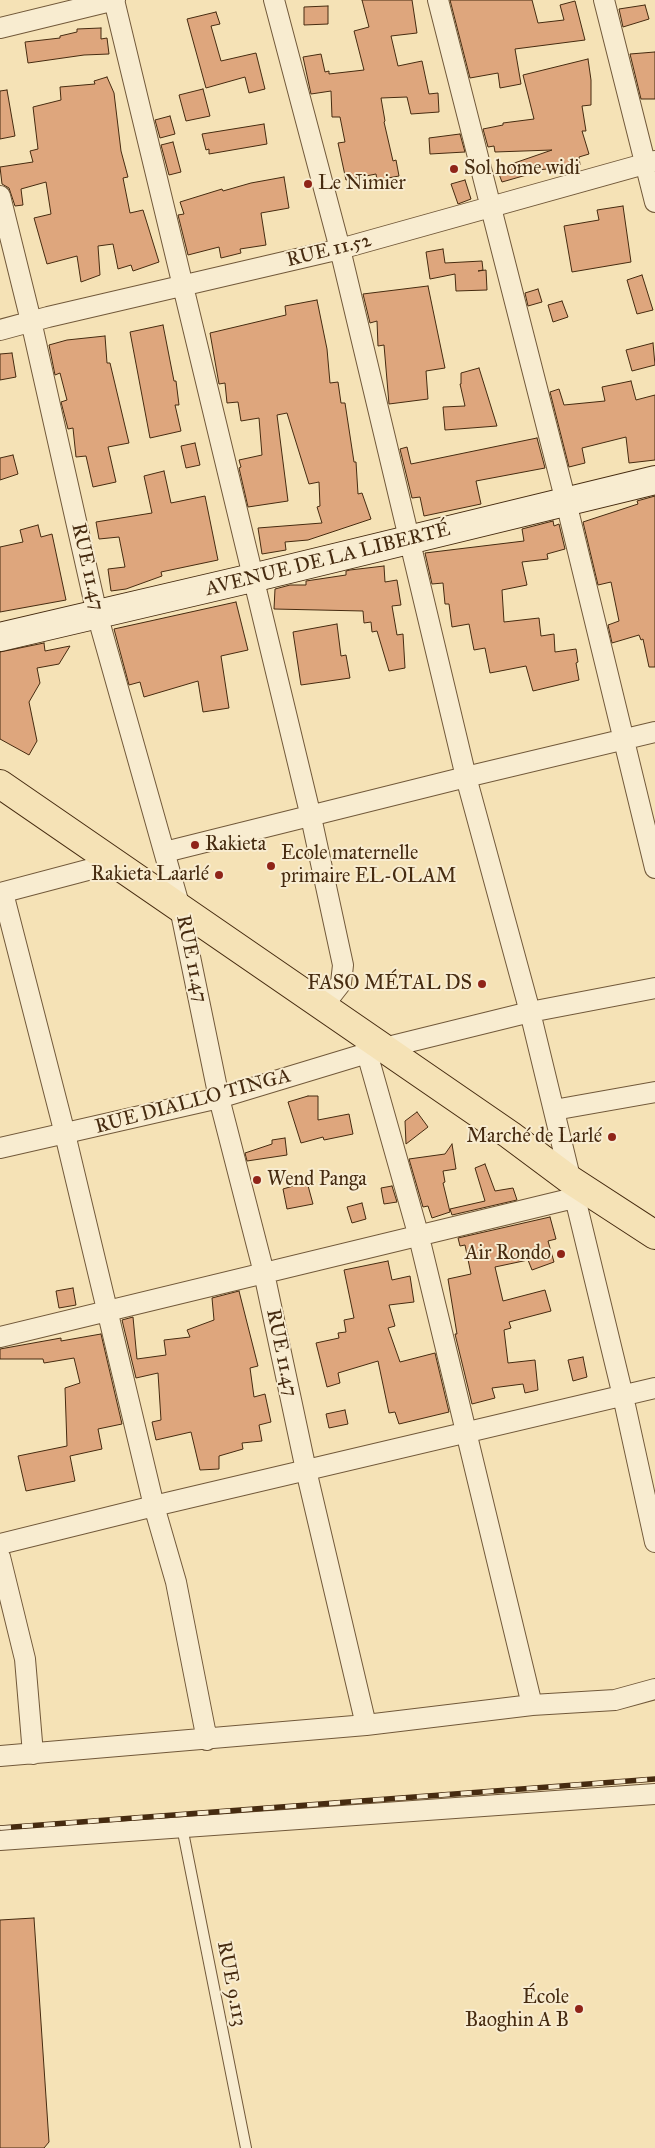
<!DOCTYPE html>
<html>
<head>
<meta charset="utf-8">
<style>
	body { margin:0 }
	canvas { display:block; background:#f5e2b6 }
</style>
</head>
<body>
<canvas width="655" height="2148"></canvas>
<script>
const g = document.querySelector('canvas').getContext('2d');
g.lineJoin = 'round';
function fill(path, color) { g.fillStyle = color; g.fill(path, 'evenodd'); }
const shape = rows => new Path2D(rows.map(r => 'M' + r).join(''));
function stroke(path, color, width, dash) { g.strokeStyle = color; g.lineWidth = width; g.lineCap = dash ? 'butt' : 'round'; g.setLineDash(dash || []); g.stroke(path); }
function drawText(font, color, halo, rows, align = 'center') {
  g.font = font + ' "IM FELL Great Primer",serif'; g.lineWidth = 4; g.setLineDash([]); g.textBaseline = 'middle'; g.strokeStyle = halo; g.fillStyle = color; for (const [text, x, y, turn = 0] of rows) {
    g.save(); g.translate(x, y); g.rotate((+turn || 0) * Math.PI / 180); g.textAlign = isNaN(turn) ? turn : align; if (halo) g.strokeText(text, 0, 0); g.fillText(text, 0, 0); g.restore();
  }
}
const building = shape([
	[362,0,412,0,417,33,391,36,398,66,422,61,429,94,438,93,439,112,411,114,407,97,381,98,385,121,384,122,393,161,396,160,399,176,377,180,376,174,346,180,338,143,345,142,340,117,332,117,331,91,311,94,303,57,321,54,325,72,329,71,329,74,364,70,354,31,369,27,362,0],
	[450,0,532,0,538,23,564,20,560,5,575,1,585,40,515,49,521,84,500,88,498,73,470,78,450,0],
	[645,5,649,19,623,27,619,9,645,5],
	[328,6,328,24,304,25,304,7,328,6],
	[216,12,220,24,211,26,221,61,256,53,265,89,249,93,245,77,206,88,187,19,216,12],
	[101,28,101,39,107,38,109,54,84,55,28,63,25,42,60,38,60,36,77,32,77,29,101,28],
	[655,52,655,99,641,99,630,54,655,52],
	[588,59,591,80,591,105,582,106,586,131,582,131,589,154,579,157,580,165,530,171,530,174,502,182,497,169,552,150,495,152,494,146,488,147,483,129,503,125,503,123,534,119,523,75,588,59],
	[107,77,114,93,121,151,128,177,123,178,130,213,143,210,159,262,133,271,131,265,118,269,113,244,98,246,100,275,81,282,77,256,47,264,34,218,51,214,46,182,21,189,23,205,15,206,9,188,2,184,0,167,33,162,30,151,38,149,33,107,61,100,60,87,95,84,94,81,107,77],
	[203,89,210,116,186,121,179,95,203,89],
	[7,90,15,136,0,139,0,91,7,90],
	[170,116,175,134,160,138,155,120,170,116],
	[264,124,267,144,209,154,209,149,206,150,202,134,264,124],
	[460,134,465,152,430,154,429,138,460,134],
	[173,142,181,172,169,175,161,145,173,142],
	[284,177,289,208,261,213,266,245,240,249,241,253,221,258,219,247,188,255,178,215,184,214,180,202,222,189,223,191,251,183,284,177],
	[465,180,471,199,458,204,451,184,465,180],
	[623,206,631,262,572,272,564,226,599,220,597,210,623,206],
	[443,249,445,263,482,261,483,270,478,271,486,270,487,290,456,291,455,274,430,279,426,252,443,249],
	[642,275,653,310,637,314,627,280,642,275],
	[428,286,445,368,426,371,428,399,389,404,384,345,378,346,377,321,370,323,363,294,428,286],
	[538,289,542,302,528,306,525,293,538,289],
	[317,300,327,349,330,383,338,382,341,403,345,403,354,462,356,462,358,494,362,493,371,519,308,540,285,542,286,550,262,554,258,528,322,523,317,507,320,506,319,482,309,484,287,413,277,415,288,501,248,507,239,468,241,467,239,460,262,455,259,418,241,421,238,402,227,403,225,383,219,384,210,333,286,315,285,306,317,300],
	[562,301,568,317,553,322,548,305,562,301],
	[163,325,174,381,176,381,179,405,175,405,181,431,150,438,130,332,163,325],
	[105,336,107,363,110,363,129,443,108,447,116,482,93,487,86,456,76,457,73,428,68,429,61,402,67,400,60,373,55,375,49,345,67,340,105,336],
	[653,343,655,365,632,371,626,350,653,343],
	[12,353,16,377,0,380,0,354,12,353],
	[479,368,497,426,445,430,443,407,465,406,460,384,461,384,461,373,479,368],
	[631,381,636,400,655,395,655,460,629,463,626,437,582,448,585,463,569,467,550,392,559,389,564,405,605,401,602,387,631,381],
	[537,438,545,468,476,481,481,504,424,516,420,497,412,498,400,449,407,447,411,464,537,438],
	[195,443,200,465,186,468,181,446,195,443],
	[13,455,18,474,0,480,0,458,13,455],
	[164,471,171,503,205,496,218,560,161,572,162,576,126,589,111,591,108,569,125,567,119,537,99,539,96,522,152,513,144,476,164,471],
	[655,496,655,667,649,667,643,639,641,640,639,635,612,643,608,625,619,621,611,582,598,585,583,522,638,504,637,501,655,496],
	[553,521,554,526,559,524,565,549,547,554,548,559,522,562,527,585,502,590,504,622,539,618,541,636,554,634,555,652,576,649,578,662,576,663,579,680,533,691,526,666,490,673,485,648,474,650,469,624,452,627,449,604,445,604,443,583,432,584,425,553,524,541,522,529,553,521],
	[38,525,41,537,52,534,66,600,0,612,0,547,23,542,20,530,38,525],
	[384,566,385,582,397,580,401,605,392,606,397,635,403,634,405,668,389,671,377,631,372,632,371,622,364,623,363,611,274,609,275,589,290,585,306,585,306,581,346,575,346,571,350,570,384,566],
	[236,602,248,650,221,656,229,708,203,712,198,681,144,697,140,682,129,685,114,629,236,602],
	[337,624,341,656,346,655,350,678,301,685,293,632,337,624],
	[44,643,45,651,70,646,59,664,37,668,40,683,29,702,37,741,29,755,0,739,0,652,44,643],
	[308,1096,318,1096,318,1120,349,1114,353,1134,324,1140,323,1137,301,1143,288,1102,308,1096],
	[417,1112,428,1127,406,1144,405,1121,417,1112],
	[285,1138,287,1155,247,1161,245,1153,272,1144,272,1140,285,1138],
	[452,1144,456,1169,443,1171,445,1182,443,1183,450,1212,432,1218,428,1206,423,1207,409,1159,445,1154,452,1144],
	[485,1164,495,1191,513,1188,517,1200,452,1215,450,1209,485,1201,475,1168,485,1164],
	[307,1182,313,1204,287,1209,283,1189,307,1182],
	[392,1186,397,1202,384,1204,381,1188,392,1186],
	[362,1203,366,1219,352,1223,347,1207,362,1203],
	[550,1217,556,1239,548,1241,554,1262,532,1270,528,1260,495,1267,503,1301,545,1290,551,1311,509,1322,511,1328,504,1330,508,1363,535,1360,538,1390,525,1393,523,1384,492,1388,495,1398,472,1404,455,1334,457,1334,448,1279,471,1274,465,1245,460,1246,458,1238,550,1217],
	[388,1261,392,1280,410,1276,414,1302,389,1305,395,1326,388,1328,400,1362,435,1353,449,1412,399,1424,395,1412,389,1413,378,1361,338,1373,340,1383,327,1387,316,1343,339,1338,338,1333,346,1332,344,1320,354,1318,344,1270,388,1261],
	[73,1288,76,1305,59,1308,56,1291,73,1288],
	[239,1291,258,1366,250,1368,254,1397,265,1394,271,1422,259,1425,262,1441,242,1443,243,1449,219,1456,219,1469,200,1470,191,1432,156,1440,152,1422,161,1420,158,1373,136,1378,122,1320,133,1317,137,1359,166,1355,164,1340,190,1337,187,1330,214,1320,212,1298,239,1291],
	[101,1334,122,1424,98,1429,102,1449,70,1456,75,1481,26,1491,18,1456,67,1446,65,1388,80,1383,74,1358,44,1363,43,1359,0,1359,0,1349,61,1338,61,1341,101,1334],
	[583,1357,587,1377,573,1381,568,1360,583,1357],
	[345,1410,348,1424,329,1428,326,1414,345,1410],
	[34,1918,49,2142,44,2148,0,2148,0,1920,34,1918]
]);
fill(building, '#dea67d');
stroke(building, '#462b10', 1);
const service = shape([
	[182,1827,246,2148]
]);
const minor = shape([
	[114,0,311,817,343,965,341,983,323,1006],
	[274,0,340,249,466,777,530,1012,623,1396,655,1542],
	[438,0,566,502,655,868],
	[604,0,655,202],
	[0,28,115,0],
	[0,196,31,321,97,614,180,908,219,1098,264,1273,306,1470,366,1725],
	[0,330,48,317,340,249,655,161],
	[165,852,466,777,655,732],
	[0,893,114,863],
	[3,893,65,1134,154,1506,176,1582,207,1740],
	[367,1053,419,1237,532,1705],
	[554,1110,655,1092],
	[0,1148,219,1098,384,1048,530,1012,655,988],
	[0,1337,574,1198],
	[0,1544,154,1506,655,1388],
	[0,1557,25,1659,33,1754],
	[0,1756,366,1725,532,1705,615,1700,655,1689],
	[0,1840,655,1794]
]);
const secondary = shape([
	[0,637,252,578,655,480]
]);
const primary = shape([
	[0,784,510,1135,569,1179,655,1235]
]);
stroke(service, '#72593a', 12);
stroke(minor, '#72593a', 22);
stroke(secondary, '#462b10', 30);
stroke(primary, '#462b10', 30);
stroke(service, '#f8ecd0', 10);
stroke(minor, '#f8ecd0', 20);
stroke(secondary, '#f8ecd0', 28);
stroke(primary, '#f5e2b6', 28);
const rail = shape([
	[0,1828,655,1779]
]);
stroke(rail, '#462b10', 5.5);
stroke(rail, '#f8ecd0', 4, [11]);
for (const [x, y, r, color] of [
	[454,169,5,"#8f2418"],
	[308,184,5,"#8f2418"],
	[195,845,5,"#8f2418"],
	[271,866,5,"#8f2418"],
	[219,875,5,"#8f2418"],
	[482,984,5,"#8f2418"],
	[612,1137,5,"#8f2418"],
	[257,1180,5,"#8f2418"],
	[561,1254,5,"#8f2418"],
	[579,2009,5,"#8f2418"]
]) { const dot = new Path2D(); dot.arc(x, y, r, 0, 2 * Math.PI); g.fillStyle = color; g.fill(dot); stroke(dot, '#f8ecd0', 2); }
drawText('20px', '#462b10', '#f8ecd0', [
	["Sol home widi",464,169],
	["Le Nimier",318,184],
	["Rakieta",205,845],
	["Ecole maternelle",281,854],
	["primaire EL-OLAM",281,877],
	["Rakieta Laarlé",209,875,"right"],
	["FASO MÉTAL DS",472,984,"right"],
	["Marché de Larlé",602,1137,"right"],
	["Wend Panga",267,1180],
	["Air Rondo",551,1254,"right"],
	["École",569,1998,"right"],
	["Baoghin A B",569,2021,"right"]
], 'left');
drawText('20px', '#462b10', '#f8ecd0', [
	["RUE 11.52",329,251,-14],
	["AVENUE DE LA LIBERTÉ",328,560,-14],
	["RUE 11.47",87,567,77],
	["RUE 11.47",191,959,78],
	["RUE DIALLO TINGA",193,1102,-15],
	["RUE 11.47",281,1353,78],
	["RUE 9.113",231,1984,79]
]);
</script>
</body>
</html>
